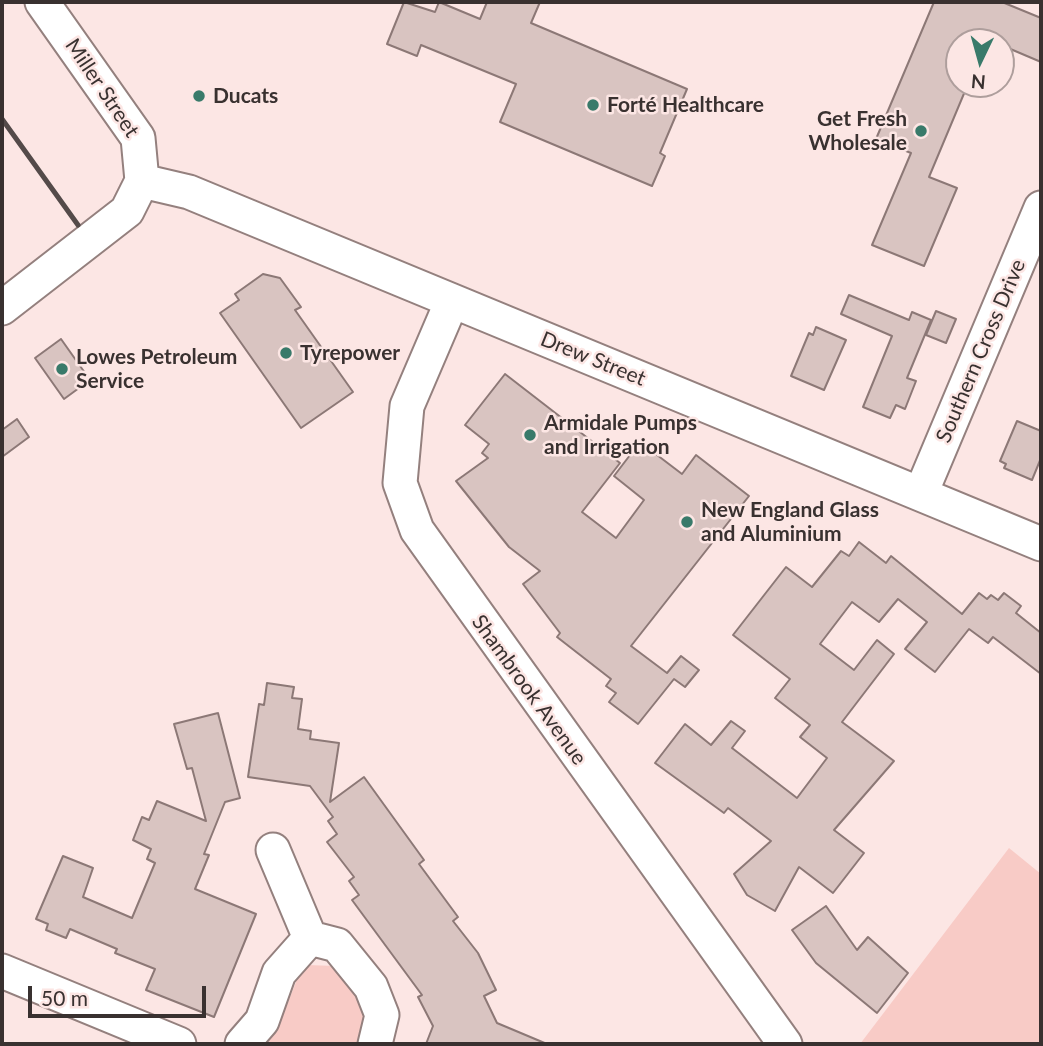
<!DOCTYPE html>
<html>
<head>
<meta charset="utf-8">
<style>
	body { margin:0 }
	#map { position:relative; width:1043px; height:1046px; overflow:hidden; background:#fce6e4; font-family:Lato,sans-serif }
	canvas { display:block }
	.frame { position:absolute; inset:0; border:4px solid #393130; pointer-events:none }
	.north { position:absolute; left:945px; top:28px; width:70px; height:70px; box-sizing:border-box; background:#fce6e4; border:2px solid #ae9e9c; border-radius:50%; rotate:185deg; font-size:19px; font-weight:700; line-height:28px; text-align:center; color:#393130 }
	.north::after { content:''; display:block; margin:auto; width:24px; height:32px; background:#397a6a; clip-path:polygon(50% 0,100% 100%,50% 72%,0 100%) }
	.scale { position:absolute; left:28px; top:986px; width:178px; height:32px; box-sizing:border-box; border:4px solid #393130; border-top:0; padding-left:9px; font-size:21px; line-height:24px; white-space:nowrap; color:#393130; -webkit-text-stroke:5px #fce6e4; paint-order:stroke }
</style>
</head>
<body>
<div id="map">
<canvas width="1043" height="1046"></canvas>
<div class="frame"></div>
<div class="north">N</div>
<div class="scale">50 m</div>
</div>
<script>
const g = document.querySelector('canvas').getContext('2d');
g.lineJoin = 'round';
function fill(path, color) { g.fillStyle = color; g.fill(path, 'evenodd'); }
const shape = rows => new Path2D(rows.map(r => 'M' + r).join(''));
function stroke(path, color, width, dash) { g.strokeStyle = color; g.lineWidth = width; g.lineCap = dash ? 'butt' : 'round'; g.setLineDash(dash || []); g.stroke(path); }
function drawText(font, color, halo, rows, align = 'center') {
  g.font = font + ' Lato,sans-serif'; g.lineWidth = 5; g.setLineDash([]); g.textBaseline = 'middle'; g.strokeStyle = halo; g.fillStyle = color; for (const [text, x, y, turn = 0] of rows) {
    g.save(); g.translate(x, y); g.rotate((+turn || 0) * Math.PI / 180); g.textAlign = isNaN(turn) ? turn : align; if (halo) g.strokeText(text, 0, 0); g.fillText(text, 0, 0); g.restore();
  }
}
fill(shape([
	[1009,848,1041,874,1041,1044,860,1044],
	[307,965,335,966,368,1009,368,1044,257,1044,267,1028,276,1032,296,982,286,976]
]), '#f8cbc6');
const building = shape([
	[404,2,435,12,439,2,480,19,487,2,540,2,531,23,687,89,660,153,665,156,652,186,500,122,516,84,421,45,417,56,387,44,404,2],
	[934,2,1002,2,1041,18,1041,62,1001,45,1001,42,959,42,959,84,968,84,929,177,957,188,924,266,872,245,911,153,876,139,934,2],
	[263,274,280,278,301,307,295,310,353,392,301,428,220,313,239,300,235,294,263,274],
	[849,295,909,320,912,312,931,320,907,378,916,381,905,409,896,405,890,418,863,407,892,336,841,314,849,295],
	[936,311,956,319,946,343,926,335,936,311],
	[816,327,846,340,824,390,791,376,809,333,813,335,816,327],
	[61,339,90,380,64,399,35,358,61,339],
	[505,374,620,463,582,512,616,538,644,500,614,476,640,442,682,474,696,455,749,496,631,646,667,673,681,656,699,670,685,687,674,679,638,724,609,702,616,693,606,686,611,679,557,637,560,633,523,584,540,571,509,547,456,481,488,458,482,453,489,444,465,425,505,374],
	[17,419,29,437,2,457,2,430,17,419],
	[1017,421,1041,431,1041,458,1032,480,1004,468,1006,464,1000,461,1017,421],
	[859,542,886,563,891,556,962,614,979,593,987,599,991,595,998,600,1004,593,1021,606,1016,613,1041,633,1041,674,993,637,988,643,969,629,935,672,905,649,927,622,898,599,879,622,852,602,820,644,854,670,877,640,894,654,842,722,894,761,834,830,864,853,833,893,799,867,775,911,747,895,734,874,771,841,728,808,724,813,655,763,685,724,711,745,731,721,745,731,732,748,797,798,827,758,800,737,810,725,775,698,790,679,733,635,786,567,812,587,841,551,849,556,859,542],
	[267,683,294,687,292,698,302,699,298,729,311,731,310,739,339,743,330,802,364,777,424,860,419,864,458,917,453,921,478,953,496,990,484,996,497,1023,547,1044,426,1044,433,1026,418,997,422,995,352,900,359,895,349,881,354,877,327,842,337,834,328,821,333,817,310,786,248,777,259,704,264,705,267,683],
	[218,713,240,798,225,802,204,854,209,855,195,889,256,914,214,1017,146,990,155,969,115,953,117,949,70,929,66,938,46,930,48,924,36,919,63,856,93,868,83,897,132,918,155,863,147,859,151,849,133,840,142,817,149,820,157,801,206,821,192,768,187,769,174,724,218,713],
	[826,906,857,950,868,937,908,973,877,1013,816,963,792,930,826,906]
]);
fill(building, '#d9c4c1');
stroke(building, '#8c7876', 2);
const minor = shape([
	[42,2,138,138,142,181],
	[142,181,189,192,1041,544],
	[452,301,407,406,400,483,417,530,785,1044],
	[2,308,127,211,142,181],
	[921,493,1041,208],
	[273,850,310,938],
	[310,938,337,945,371,987,382,1015,375,1044],
	[2,971,179,1044],
	[242,1044,262,1021,279,973,310,938]
]);
stroke(minor, '#94807e', 37);
stroke(minor, '#fff', 33);
stroke(shape([
	[2,119,78,225]
]), '#544a49', 5);
for (const [x, y, r, color] of [
	[199,96,7,"#397a6a"],
	[593,105,7,"#397a6a"],
	[921,131,7,"#397a6a"],
	[286,353,7,"#397a6a"],
	[62,369,7,"#397a6a"],
	[530,435,7,"#397a6a"],
	[687,522,7,"#397a6a"]
]) { const dot = new Path2D(); dot.arc(x, y, r, 0, 2 * Math.PI); g.fillStyle = color; g.fill(dot); stroke(dot, '#fce6e4', 2.5); }
drawText('21px', '#393130', '#fce6e4', [
	["Miller Street",102,88,56],
	["Southern Cross Drive",981,351,-67],
	["Drew Street",593,359,22],
	["Shambrook Avenue",529,690,54]
]);
drawText('bold 21px', '#393130', '#fce6e4', [
	["Ducats",213,96],
	["Forté Healthcare",607,105],
	["Get Fresh",907,119,"right"],
	["Wholesale",907,143,"right"],
	["Tyrepower",300,353],
	["Lowes Petroleum",76,357],
	["Service",76,381],
	["Armidale Pumps",544,423],
	["and Irrigation",544,447],
	["New England Glass",701,510],
	["and Aluminium",701,534]
], 'left');
</script>
</body>
</html>
